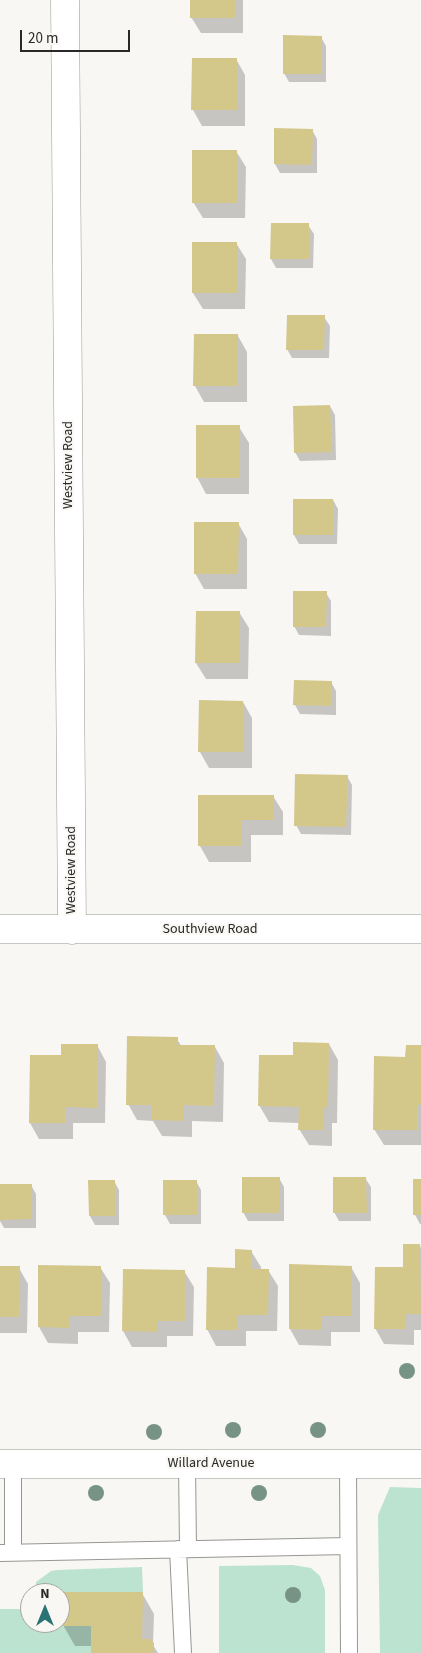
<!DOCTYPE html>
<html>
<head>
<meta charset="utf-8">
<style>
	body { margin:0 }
	#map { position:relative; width:421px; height:1653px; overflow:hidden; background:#f8f7f3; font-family:"Source Sans 3",sans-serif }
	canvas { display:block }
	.north { position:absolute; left:20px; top:1583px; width:50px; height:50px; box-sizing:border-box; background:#f8f7f3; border:1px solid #a6a5a2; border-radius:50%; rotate:0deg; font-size:14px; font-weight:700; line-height:20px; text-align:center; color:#2a2928 }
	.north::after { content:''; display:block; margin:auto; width:18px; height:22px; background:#297374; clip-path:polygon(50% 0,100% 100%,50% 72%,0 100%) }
	.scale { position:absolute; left:20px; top:30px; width:110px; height:22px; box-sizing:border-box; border:2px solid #2a2928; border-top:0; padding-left:6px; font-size:15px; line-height:18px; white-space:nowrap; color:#2a2928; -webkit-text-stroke:4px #f8f7f3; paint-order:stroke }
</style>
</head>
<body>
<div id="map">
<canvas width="421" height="1653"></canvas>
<div class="north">N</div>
<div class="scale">20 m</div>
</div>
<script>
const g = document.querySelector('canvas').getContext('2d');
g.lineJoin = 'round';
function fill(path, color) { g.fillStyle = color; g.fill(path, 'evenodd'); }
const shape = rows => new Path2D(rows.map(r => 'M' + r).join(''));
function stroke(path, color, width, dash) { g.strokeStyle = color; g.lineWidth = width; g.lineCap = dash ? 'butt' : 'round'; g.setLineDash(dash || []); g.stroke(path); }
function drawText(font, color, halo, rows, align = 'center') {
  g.font = font + ' "Source Sans 3",sans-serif'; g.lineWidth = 4; g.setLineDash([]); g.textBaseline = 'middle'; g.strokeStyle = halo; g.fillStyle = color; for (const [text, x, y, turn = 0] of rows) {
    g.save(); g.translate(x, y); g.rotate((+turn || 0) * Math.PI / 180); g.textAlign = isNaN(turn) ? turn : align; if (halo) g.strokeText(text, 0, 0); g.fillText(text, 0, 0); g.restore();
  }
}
fill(shape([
	[390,1487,421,1488,421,1653,380,1653,378,1515],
	[293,1565,311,1568,320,1576,325,1590,325,1653,219,1653,219,1566],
	[142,1567,143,1592,62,1592,62,1626,91,1626,91,1653,0,1653,0,1609,30,1609,30,1623,60,1623,60,1593,36,1593,36,1582,51,1571,57,1570]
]), '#bce3cf');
fill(shape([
	[191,0,243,0,243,33,201,33,191,17],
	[321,37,326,46,326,82,289,82,284,73],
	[193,59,236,59,245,75,245,126,202,126,193,110],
	[312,130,317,139,317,173,280,173,275,164],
	[236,151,246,167,245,218,203,218,193,202],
	[308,225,314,234,313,268,276,268,271,259],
	[193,243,236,243,246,259,245,309,203,309,193,293],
	[324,317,330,326,329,358,292,358,287,349],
	[238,336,247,352,247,402,204,402,195,386],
	[330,406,335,415,336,460,300,461,295,452],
	[239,427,249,443,249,494,206,494,197,477],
	[333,500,338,509,337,544,299,544,294,535],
	[238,523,247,539,247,589,204,589,195,573],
	[326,593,331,601,331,636,299,635,294,626],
	[239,612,249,628,248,679,206,679,196,663],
	[295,682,331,682,336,691,336,715,300,714,295,705],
	[200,701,243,702,252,718,252,768,209,768,200,752],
	[347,776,352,785,351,835,301,834,296,825],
	[200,796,273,796,283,812,283,835,251,835,251,862,209,862,200,846],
	[177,1039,182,1047,215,1047,224,1063,223,1122,192,1121,192,1137,162,1136,153,1121,137,1120,128,1104],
	[329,1044,338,1060,337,1123,332,1123,332,1146,309,1145,299,1129,299,1123,269,1122,259,1105,294,1056],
	[97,1045,106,1062,105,1123,73,1123,73,1139,39,1139,30,1123,31,1056,62,1056],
	[421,1046,421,1145,384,1145,374,1129,406,1058],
	[279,1178,284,1187,284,1221,248,1221,243,1212],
	[365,1178,371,1187,371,1221,339,1221,334,1212],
	[421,1180,421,1224,420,1224,415,1215],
	[114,1181,119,1190,119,1225,95,1225,90,1216],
	[196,1181,201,1190,201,1224,170,1224,165,1215],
	[0,1185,31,1185,36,1194,36,1228,4,1228,0,1221],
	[420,1246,421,1248,421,1330,414,1330,414,1345,384,1344,375,1328,404,1268],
	[251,1251,261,1267,261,1270,268,1270,278,1286,277,1331,246,1331,246,1346,216,1346,207,1329,236,1269],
	[0,1267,19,1268,28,1284,27,1333,0,1333],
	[100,1267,110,1283,109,1332,78,1332,78,1344,48,1343,39,1327],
	[351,1267,360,1283,360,1332,331,1332,331,1346,299,1345,290,1329],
	[184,1271,194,1287,193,1336,167,1336,167,1347,132,1347,123,1331],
	[142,1593,154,1614,153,1645,158,1653,92,1653,92,1646,75,1646,63,1625]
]), '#0003');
fill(shape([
	[190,0,235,0,235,18,190,18],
	[283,35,322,36,322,74,283,74],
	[192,58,237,58,237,110,191,110],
	[274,128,313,129,312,165,274,164],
	[192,150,237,150,237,203,192,203],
	[271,223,309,223,309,259,270,259],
	[192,242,237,242,237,293,192,293],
	[287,315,325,315,324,350,286,350],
	[194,334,238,334,238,386,193,386],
	[330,405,332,452,294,453,293,406],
	[196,425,240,425,240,478,196,478],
	[293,499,333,499,333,535,293,535],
	[194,522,239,522,238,574,194,574],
	[293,591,327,591,326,627,293,627],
	[196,611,240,611,240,663,195,663],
	[294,680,332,681,332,706,293,705],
	[199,700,243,701,243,752,198,752],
	[295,774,348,775,346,827,294,826],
	[198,795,274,795,274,820,242,820,242,846,198,846],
	[127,1036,178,1037,178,1045,215,1045,214,1106,184,1105,184,1121,152,1120,152,1105,126,1105],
	[293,1042,329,1043,328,1108,323,1107,323,1130,298,1130,299,1107,258,1106,259,1055,293,1055],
	[61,1044,98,1044,97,1108,65,1107,65,1123,29,1123,30,1055,61,1055],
	[406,1045,421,1045,421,1105,418,1105,417,1130,373,1130,374,1056,405,1057],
	[242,1177,280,1177,280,1213,242,1213],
	[333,1177,366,1177,367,1213,333,1213],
	[413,1179,421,1179,421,1215,413,1215],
	[88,1180,115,1180,115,1216,89,1216],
	[163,1180,197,1180,197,1215,163,1215],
	[0,1184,32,1184,32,1219,0,1220],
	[403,1244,420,1244,421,1314,406,1314,406,1329,374,1329,375,1267,403,1267],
	[235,1249,252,1250,252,1269,269,1269,268,1315,237,1315,237,1330,206,1330,207,1267,235,1268],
	[289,1264,352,1266,351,1316,322,1316,322,1330,289,1329],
	[38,1265,101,1266,101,1316,70,1316,69,1328,38,1327],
	[0,1266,20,1266,19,1317,0,1317],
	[123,1269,185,1270,185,1321,158,1321,158,1332,122,1331],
	[62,1592,143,1592,142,1639,150,1639,154,1643,154,1653,91,1653,91,1626,62,1626]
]), '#d3c78a');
const lane = shape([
	[187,1464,188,1549],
	[348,1464,349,1653],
	[178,1549,183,1653],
	[13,1552,13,1464],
	[0,1553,348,1546]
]);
const street = shape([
	[65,0,72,930],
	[0,929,421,929],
	[0,1464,421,1464]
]);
stroke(lane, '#979692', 18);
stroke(street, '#979692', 29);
stroke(lane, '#fff', 16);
stroke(street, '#fff', 28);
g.fillStyle = '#779386';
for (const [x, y] of [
	[407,1371],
	[233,1430],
	[318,1430],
	[154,1432],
	[96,1493],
	[259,1493],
	[293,1595]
]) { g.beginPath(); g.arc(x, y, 8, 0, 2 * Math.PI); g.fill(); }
drawText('14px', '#2a2928', '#f8f7f3', [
	["Westview Road",69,465,-90],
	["Westview Road",72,870,-90],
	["Southview Road",210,930],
	["Willard Avenue",211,1464]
]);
</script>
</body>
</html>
